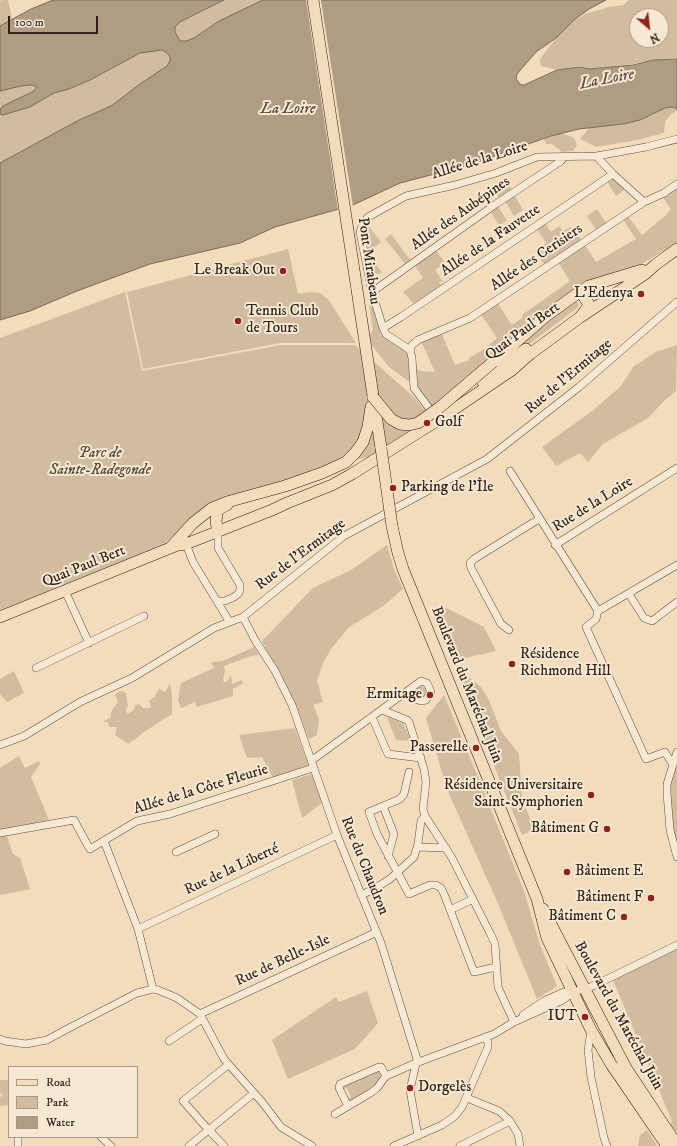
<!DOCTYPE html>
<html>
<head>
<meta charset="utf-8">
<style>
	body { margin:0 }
	#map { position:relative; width:677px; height:1146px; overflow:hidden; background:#f2dcbb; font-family:"IM FELL DW Pica",serif }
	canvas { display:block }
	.legend { position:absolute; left:8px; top:1066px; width:130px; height:72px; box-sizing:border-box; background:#f7e8d3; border:1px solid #a79887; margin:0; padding:5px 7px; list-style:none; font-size:12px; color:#2e2115 }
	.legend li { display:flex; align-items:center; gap:8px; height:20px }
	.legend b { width:20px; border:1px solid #a79887 }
	.north { position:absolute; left:629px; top:8px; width:40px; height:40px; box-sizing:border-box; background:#f7e8d3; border:1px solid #a79887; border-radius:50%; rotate:152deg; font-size:11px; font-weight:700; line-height:16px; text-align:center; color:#2e2115 }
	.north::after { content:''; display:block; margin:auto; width:14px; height:18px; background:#8f2418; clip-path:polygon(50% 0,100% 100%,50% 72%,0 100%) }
	.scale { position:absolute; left:8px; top:16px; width:90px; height:18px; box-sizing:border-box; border:2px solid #2e2115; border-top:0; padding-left:5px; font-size:12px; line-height:14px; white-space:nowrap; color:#2e2115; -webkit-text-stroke:3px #f7e8d3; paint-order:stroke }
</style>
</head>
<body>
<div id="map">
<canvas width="677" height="1146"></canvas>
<ul class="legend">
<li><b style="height:5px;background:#f2dcbb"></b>Road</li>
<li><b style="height:11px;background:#d1bc9f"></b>Park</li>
<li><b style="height:11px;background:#af9c83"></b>Water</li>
</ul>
<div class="north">N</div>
<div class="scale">100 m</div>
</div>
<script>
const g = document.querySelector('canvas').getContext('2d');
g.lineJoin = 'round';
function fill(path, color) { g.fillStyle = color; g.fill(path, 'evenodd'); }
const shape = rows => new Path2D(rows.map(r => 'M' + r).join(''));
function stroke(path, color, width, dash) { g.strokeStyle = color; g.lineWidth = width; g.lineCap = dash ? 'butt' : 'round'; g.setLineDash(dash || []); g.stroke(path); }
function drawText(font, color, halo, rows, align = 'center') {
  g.font = font + ' "IM FELL DW Pica",serif'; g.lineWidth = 4; g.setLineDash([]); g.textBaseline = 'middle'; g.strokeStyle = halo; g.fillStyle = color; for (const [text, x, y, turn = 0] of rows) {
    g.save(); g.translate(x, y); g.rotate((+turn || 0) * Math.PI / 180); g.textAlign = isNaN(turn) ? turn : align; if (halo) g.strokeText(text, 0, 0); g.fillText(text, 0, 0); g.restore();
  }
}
fill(shape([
	[3,0,8,0,12,19,0,26,0,1],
	[224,0,263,0,208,28,194,38,186,41,180,41,175,32,175,27,180,22,194,16],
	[629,0,677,0,677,58,652,59,634,64,589,69,580,66,557,70,541,66,540,59,556,38,574,21,585,14,609,7,623,5],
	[637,16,661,16,661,40,637,40],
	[153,50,162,50,167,53,170,57,170,61,167,66,111,106,79,120,0,163,0,114,4,115,30,107,54,93,69,89,90,80,140,53],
	[30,85,35,86,37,87,34,91,3,106,0,110,0,91,21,86],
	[673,107,677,109,677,111,671,114,665,122,664,133,637,140,596,147,580,139,589,128,623,124,640,120,665,108],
	[562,133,574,138,577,145,573,151,562,152,552,144,546,144,544,139],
	[611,176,627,188,616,196,606,180],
	[505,179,513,191,500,199,492,187],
	[677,186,677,244,665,253,663,251,637,267,586,283,573,290,555,304,434,409,416,386,414,367,420,371,435,372,421,341,441,332,455,365,469,360,469,358,486,348,497,338,480,313,497,302,512,325,523,317,522,315,570,281,558,262,584,244,596,262,636,239,622,218,627,215,642,235,665,216,671,209,662,196],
	[514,194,523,210,514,216,505,201],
	[498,206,507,221,499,225,490,211],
	[597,209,607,224,597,231,587,216],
	[545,222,551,232,559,226,563,231,571,227,582,241,545,266,535,251,546,243,536,228],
	[368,225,381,242,368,253,382,273,378,274,373,273,371,271,368,260,363,230],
	[391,234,411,261,406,265,385,239],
	[288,249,298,294,311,292,320,293,328,299,356,343,280,343,143,369,127,292],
	[436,250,445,263,435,270,444,283,441,281,439,282,442,287,415,305,403,292,423,278,414,264],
	[125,292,142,371,281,345,355,345,415,398,427,413,410,431,372,456,334,465,205,506,161,547,0,611,0,338],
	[368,298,370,298,381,335,407,352,411,380,408,381,389,367,367,339,373,330],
	[575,301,578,302,579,305,577,308,512,357,498,362,549,318],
	[677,345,676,391,664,401,648,418,603,444,588,462,580,453,556,466,542,447,592,411,620,387,634,366,656,352],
	[387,545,394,569,403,589,382,607,349,627,331,649,323,663,317,681,323,702,313,705,319,719,317,735,309,739,293,699,262,641,313,588,351,570],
	[444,607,484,627,496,651,451,661,432,613],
	[254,647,259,655,251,656,224,666,225,671,223,680,224,682,226,682,229,679,230,676,231,676,232,684,241,680,243,682,242,684,233,689,233,696,197,707,195,702,181,708,178,700,181,683,214,668,211,662,223,661],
	[14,671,24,693,7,702,0,694,0,679],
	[464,673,481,687,488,698,501,731,519,754,522,799,535,830,522,835,457,674],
	[170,684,172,694,172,714,144,732,137,738,128,744,115,735,117,727,109,727,108,722,104,722,104,721,110,718,112,710,118,702,115,695,118,692,122,691,126,693,128,706,126,709,127,714,134,710,135,705,139,704,143,708,150,708,151,706,149,701,154,697,159,689,165,692],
	'415.5 692a5.5 5.5 0 1 1 11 0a5.5 5.5 0 1 1-11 0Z',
	[444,695,480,782,524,891,540,945,557,986,537,999,499,906,450,796,441,769,426,718],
	[387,717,403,723,411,741,396,740],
	[295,728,308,765,273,778,262,757,247,758,239,735],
	[19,756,25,768,39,761,40,764,31,777,49,820,5,830,13,854,20,858,30,889,0,895,0,768],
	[677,761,677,847,673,831,669,784],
	[312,774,322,803,302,818,292,780],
	[677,949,677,1133,670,1124,672,1121,613,980],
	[367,991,378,1023,355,1049,288,1079,272,1040,336,997,339,1002],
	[379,1071,381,1078,370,1090,352,1100,349,1101,347,1099,351,1097,347,1088,343,1090,344,1086],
	[0,1080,8,1080,9,1082,9,1105,0,1106,0,1097,3,1096,0,1093],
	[647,1130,657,1146,638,1146,640,1135]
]), '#d1bc9f');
const water = shape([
	[53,0,224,0,180,22,175,27,175,32,180,41,186,41,194,38,219,21,263,0,606,0,589,9,574,20,556,38,536,52,517,74,516,79,521,85,524,85,557,70,580,67,589,69,634,65,652,60,677,59,677,109,673,107,665,108,640,120,623,124,579,129,551,136,469,165,400,183,353,205,275,227,240,243,150,264,77,291,30,311,0,320,0,163,79,120,111,106,140,84,167,66,170,61,170,57,167,53,162,50,140,53,90,80,69,89,54,93,30,107,3,115,0,114,0,110,3,106,34,91,37,87,35,86,30,85,21,86,0,91,0,26,31,9,53,0]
]);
fill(water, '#af9c83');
stroke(water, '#7b6b57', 1);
fill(shape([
	[306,0,321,0,353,207,338,211]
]), '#f2dcbb');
const street = shape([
	[597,156,599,159,613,174,644,202],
	[372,292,496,204,561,161,564,157],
	[383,328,401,317,613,174],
	[410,350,412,345,418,340,470,318,644,202,664,193,677,184],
	[435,416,414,388,412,358,410,350,386,334,383,328,372,292,360,232,362,226,368,217,406,196,455,185,496,173,537,157,597,156,646,147,677,139],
	[510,471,598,611,677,565],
	[186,544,193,562,229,621],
	[555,545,677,468],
	[65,591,89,643],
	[629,594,644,618,652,621,677,602],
	[218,601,225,601,234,597,238,594,240,590,240,585,218,548,218,531],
	[598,611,596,619,586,627,646,759,665,752,673,765],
	[243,617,255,640,275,671,292,705,337,835,381,943,417,1059,410,1090,418,1136],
	[509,630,501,624,471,568,470,563,474,559,539,519],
	[36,668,144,616],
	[382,710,407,720,409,722,424,769,426,782,423,809,425,816,452,858,491,935,495,944,498,987,514,1022],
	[372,717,388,754,421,758],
	[0,745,24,736,80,702,132,678,214,628,243,617,344,536,487,459,579,387,677,302],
	[677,752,667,784,667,793,670,830,677,857],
	[311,761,421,681,427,683,431,692,426,700,421,701,410,697,406,693],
	[409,772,404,794,400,799,369,812,377,834,409,894,430,885,436,885,441,888,444,894,474,972,496,967],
	[383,806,394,834,388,856],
	[0,833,74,820,88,846,90,849,137,821,170,814,313,768],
	[104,841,138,929,153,989],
	[417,847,446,848],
	[176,852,215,834],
	[361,895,374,889,390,879,414,857,418,844,421,821,425,816],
	[450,910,473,899],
	[138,929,337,835],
	[200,1014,377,932],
	[523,1015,544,1001,564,992,573,992],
	[591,1031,588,1050,591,1077,604,1138,607,1146],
	[0,1039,5,1041,26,1044,47,1040,69,1028,137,993,153,989,158,990,177,998,200,1014,224,1059,262,1102,281,1127,312,1146],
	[169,1041,202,1019],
	[467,1098,499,1111,510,1121,518,1134,520,1146],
	[348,1106,339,1088,340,1084,379,1067,381,1067,386,1076],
	[335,1114,372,1092,377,1088,386,1076,416,1063,494,1034,514,1022,563,1000,573,992,593,986,677,945],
	[101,1137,111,1146],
	[18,1146,18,1137],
	[189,1146,254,1093],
	[224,1146,206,1127,183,1101,228,1065],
	[394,1146,442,1125,455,1116,462,1107,488,1047,488,1042,485,1037],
	[460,1146,510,1121]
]);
const primary = shape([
	[313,0,381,448],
	[578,293,582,294,588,303,588,307,581,316],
	[493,362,546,316,578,293,589,286,642,270],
	[482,381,526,349],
	[392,526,398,553,403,569,537,899,547,938,591,1030,611,1064,667,1146],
	[218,531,216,522,217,513,219,509,227,505],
	[179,545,186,544,272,510,287,503,332,485,352,474,438,420,512,370,530,354,579,318,645,274,655,265,677,249],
	[171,547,193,523,212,508,227,502,285,486,322,473,346,462,355,453,363,442,368,427,371,407],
	[0,617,185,542],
	[543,909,626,1068,677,1145]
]);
stroke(street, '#5f503e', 8);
stroke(primary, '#2e2115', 12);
stroke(street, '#f7e8d3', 7);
stroke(primary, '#f2dcbb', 11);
const primaryBridge = shape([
	[373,397,391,419,400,424,409,425,418,423,439,408,493,362],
	[381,448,392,526]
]);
stroke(primaryBridge, '#2e2115', 12, []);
stroke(primaryBridge, '#f2dcbb', 11);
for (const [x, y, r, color] of [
	[283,271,4,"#8f2418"],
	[641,294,4,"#8f2418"],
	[238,321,4,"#8f2418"],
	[427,423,4,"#8f2418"],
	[393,488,4,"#8f2418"],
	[512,664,4,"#8f2418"],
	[430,695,4,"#8f2418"],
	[476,748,4,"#8f2418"],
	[591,795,4,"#8f2418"],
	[607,829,4,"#8f2418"],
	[567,872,4,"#8f2418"],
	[651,898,4,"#8f2418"],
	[624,917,4,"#8f2418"],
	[585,1017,4,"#8f2418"],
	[410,1088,4,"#8f2418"]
]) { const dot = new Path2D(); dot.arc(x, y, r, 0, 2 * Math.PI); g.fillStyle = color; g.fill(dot); stroke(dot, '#f7e8d3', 1.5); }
drawText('15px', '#2e2115', '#f7e8d3', [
	["Allée de la Loire",480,161,-17],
	["Allée des Aubépines",461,214,-35],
	["Allée de la Fauvette",491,241,-34],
	["Allée des Cerisiers",537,258,-34],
	["Pont Mirabeau",368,261,82],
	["Quai Paul Bert",523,332,-36],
	["Rue de l'Ermitage",569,377,-40],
	["Rue de la Loire",593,505,-32],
	["Rue de l'Ermitage",301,555,-37],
	["Quai Paul Bert",84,567,-22],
	["Boulevard du Maréchal Juin",466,685,68],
	["Allée de la Côte Fleurie",201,790,-17],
	["Rue du Chaudron",364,866,68],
	["Rue de la Liberté",232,870,-25],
	["Rue de Belle-Isle",283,961,-25],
	["Boulevard du Maréchal Juin",618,1016,61]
]);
drawText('15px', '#2e2115', '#f7e8d3', [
	["Le Break Out",275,271],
	["L'Edenya",633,294],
	["Tennis Club",246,312,"left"],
	["de Tours",246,329,"left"],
	["Golf",435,423,"left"],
	["Parking de l'Île",401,488,"left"],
	["Résidence",520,655,"left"],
	["Richmond Hill",520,672,"left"],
	["Ermitage",422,695],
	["Passerelle",468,748],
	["Résidence Universitaire",583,786],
	["Saint-Symphorien",583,803],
	["Bâtiment G",599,829],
	["Bâtiment E",575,872,"left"],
	["Bâtiment F",643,898],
	["Bâtiment C",616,917],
	["IUT",577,1017],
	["Dorgelès",418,1088,"left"]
], 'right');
drawText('italic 15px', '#574838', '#f7e8d3', [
	["Parc de",100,454],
	["Sainte-Radegonde",100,471]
]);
drawText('italic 16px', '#5b4c3c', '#f7e8d3', [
	["La Loire",607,80,-11],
	["La Loire",288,110]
]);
</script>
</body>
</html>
